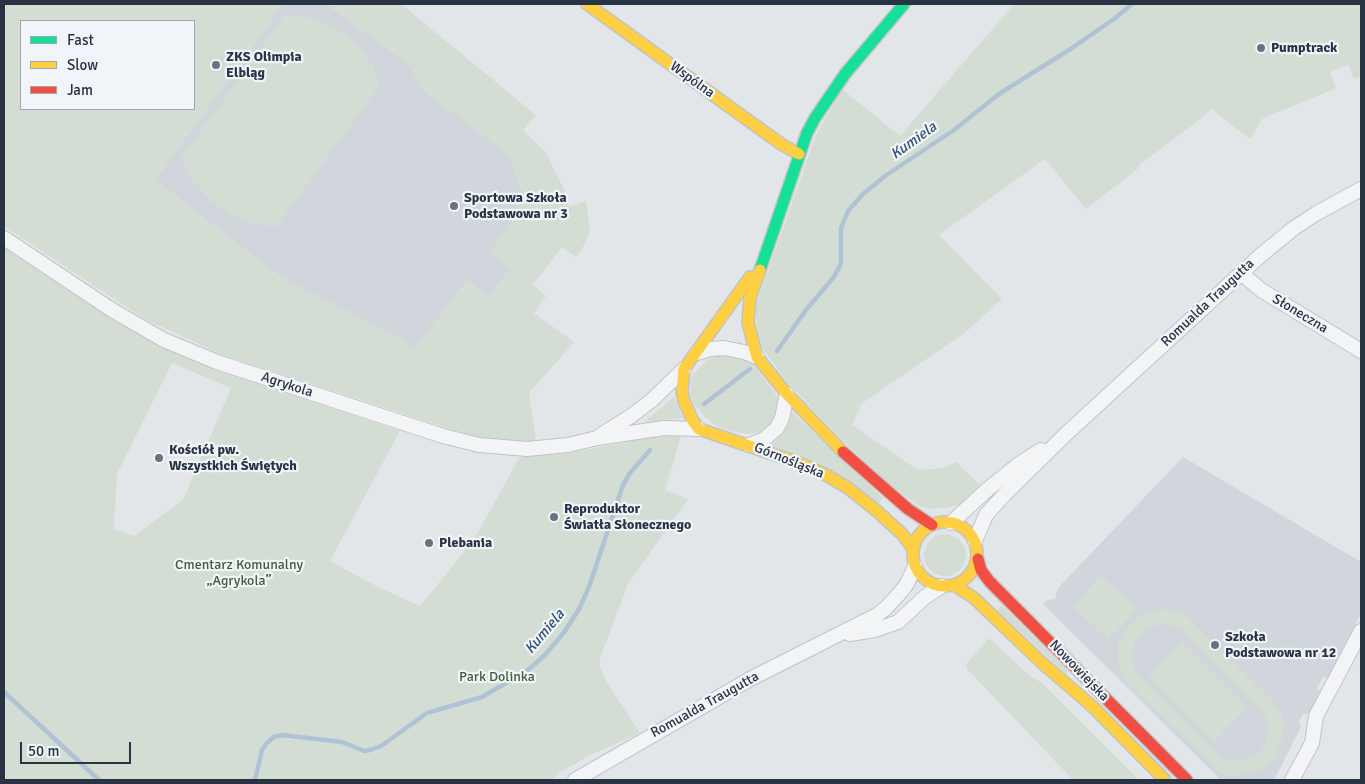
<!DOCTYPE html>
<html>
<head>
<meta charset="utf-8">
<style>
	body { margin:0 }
	#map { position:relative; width:1365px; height:784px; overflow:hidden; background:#e3e6e9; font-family:Signika,sans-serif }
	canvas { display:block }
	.frame { position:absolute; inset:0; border:5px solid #283344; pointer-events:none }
	.legend { position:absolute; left:20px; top:20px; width:175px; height:90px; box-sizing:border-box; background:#f1f4f8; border:1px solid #a1a7b0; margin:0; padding:6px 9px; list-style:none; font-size:15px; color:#283344 }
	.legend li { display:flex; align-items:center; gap:10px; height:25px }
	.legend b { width:25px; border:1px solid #a1a7b0 }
	.scale { position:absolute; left:20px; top:742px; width:111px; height:22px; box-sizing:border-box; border:2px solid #283344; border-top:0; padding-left:6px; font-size:15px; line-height:18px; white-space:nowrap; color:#283344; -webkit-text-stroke:4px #f1f4f8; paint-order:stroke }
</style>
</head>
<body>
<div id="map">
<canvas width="1365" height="784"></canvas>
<div class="frame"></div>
<ul class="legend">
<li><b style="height:6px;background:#16e098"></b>Fast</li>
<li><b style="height:6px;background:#ffcf43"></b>Slow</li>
<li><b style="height:6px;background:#f24e42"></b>Jam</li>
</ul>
<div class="scale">50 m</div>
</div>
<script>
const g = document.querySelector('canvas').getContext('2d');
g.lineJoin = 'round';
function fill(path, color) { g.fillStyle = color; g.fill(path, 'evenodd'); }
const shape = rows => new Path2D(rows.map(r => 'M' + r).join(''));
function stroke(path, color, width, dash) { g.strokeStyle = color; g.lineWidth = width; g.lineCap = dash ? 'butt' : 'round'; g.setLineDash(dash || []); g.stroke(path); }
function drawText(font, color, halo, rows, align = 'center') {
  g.font = font + ' Signika,sans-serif'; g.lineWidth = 4.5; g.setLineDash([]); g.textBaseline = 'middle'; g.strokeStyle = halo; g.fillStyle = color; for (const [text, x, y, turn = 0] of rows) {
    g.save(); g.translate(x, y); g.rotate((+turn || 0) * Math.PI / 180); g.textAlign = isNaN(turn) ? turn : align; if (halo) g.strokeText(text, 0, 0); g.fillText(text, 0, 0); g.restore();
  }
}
fill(shape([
	[283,4,326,4,407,62,424,91,494,143,505,153,511,160,521,189,517,214,490,254,510,269,488,297,467,280,415,349,386,331,279,276,155,180],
	[1183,457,1361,562,1361,614,1328,677,1323,677,1317,688,1320,692,1309,713,1303,714,1299,722,1301,727,1274,780,1221,780,1043,604,1047,600,1055,599,1058,588]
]), '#d1d5dc');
fill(shape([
	[4,4,283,4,155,180,279,276,386,331,415,349,467,279,488,297,509,270,490,254,517,214,521,189,511,160,505,153,424,91,407,62,326,4,371,4,373,5,374,4,401,4,536,115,523,130,546,153,563,187,569,207,586,201,590,231,585,244,576,257,562,247,533,285,546,296,534,313,574,342,529,393,536,441,511,441,472,436,222,355,143,318,4,226],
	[21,21,194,21,194,109,21,109],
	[1014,4,1361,4,1361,77,1354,79,1348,65,1330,72,1336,88,1262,119,1250,139,1211,109,1202,118,1139,165,1140,167,1086,209,1045,159,939,235,1002,299,966,332,861,404,852,425,918,470,942,468,956,462,981,486,964,502,956,506,934,509,921,507,893,487,839,437,787,382,763,349,758,338,755,307,816,135,842,89,900,136],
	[284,16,308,17,334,27,357,44,374,67,379,87,277,226,254,224,231,215,210,200,193,181,181,158],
	[4,248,113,320,178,354,218,370,400,431,330,561,378,587,420,606,460,557,478,532,520,457,562,454,673,433,682,433,665,490,688,499,628,584,600,658,600,667,606,681,640,733,590,755,559,773,552,780,4,780],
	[172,363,231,388,183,500,134,536,114,529,117,474],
	[727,353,740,356,752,363,777,396,779,403,778,418,763,432,747,434,735,432,716,426,704,416,694,404,690,395,691,378,693,374,707,360,717,355],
	[674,397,683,418,645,422,645,421],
	[792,412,883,498,879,503,771,445,784,431],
	'924 555a21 21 0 1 1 42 0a21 21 0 1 1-42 0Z',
	[1101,575,1137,610,1108,640,1072,606],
	[1002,605,1068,671,1066,674,997,610],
	[1157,609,1173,610,1188,617,1270,698,1279,708,1284,720,1281,742,1273,759,1260,770,1252,773,1233,776,1222,774,1216,770,1125,681,1120,672,1118,663,1118,645,1121,638,1125,630,1138,617],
	[1155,625,1170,625,1183,631,1264,714,1267,721,1268,733,1265,745,1257,755,1245,761,1230,761,1222,758,1136,672,1132,659,1134,644,1143,632],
	[989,638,1030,676,1042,683,1139,780,1073,780,966,668,967,663],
	[1182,642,1248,707,1214,742,1148,677]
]), '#d4ddd4');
stroke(shape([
	[777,351,806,310,833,278,839,268,841,262,841,228,848,211,863,194,885,176,954,130,999,94,1072,48,1114,19,1132,4],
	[704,404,750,369],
	[4,692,99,780],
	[255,780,262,750,267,743,274,737,282,735,342,742,364,751,370,750,381,746,427,713,482,697,528,670,545,655,565,631,579,609,589,587,623,485,630,473,650,450]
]), '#b0c3d5', 4.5);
const street = shape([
	[4,238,112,310,164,340,217,362,443,436,479,445,527,449,568,445,597,438,664,428,699,429],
	[1241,273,1261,290,1361,351],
	[697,353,710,349,724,348,744,352,757,357],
	[601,435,631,416,652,400,684,369],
	[749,445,763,440,777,428,782,418,787,394],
	[951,523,988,489,1019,464,1041,450],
	[975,541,986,515,1004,495,1067,433,1261,255,1294,228,1317,213,1361,189],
	[850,634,875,630,898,622,925,597,942,586],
	[575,780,752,678,877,615,886,608,899,594,907,584,915,566],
	[1292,780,1312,743,1316,716,1361,631]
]);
const fast = shape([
	[760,270,807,133,815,118,845,74,904,4]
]);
const slow = shape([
	[587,4,781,144,799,154],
	[760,270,750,298,748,323,757,357,787,394,843,452],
	[750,277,684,369,682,392,684,401,693,421,699,429,802,464,826,475,848,488,878,512,903,535,913,549],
	'913 554a32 32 0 1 1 64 0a32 32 0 1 1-64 0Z',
	[954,585,974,598,1041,662,1093,707,1165,780]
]);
const jam = shape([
	[843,452,908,509,932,525],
	[978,559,981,570,989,581,1187,780]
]);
stroke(street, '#c1c4c7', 16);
stroke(fast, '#c1c4c7', 14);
stroke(slow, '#c1c4c7', 14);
stroke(jam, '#c1c4c7', 14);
stroke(street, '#f3f4f5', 14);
stroke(fast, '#16e098', 11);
stroke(slow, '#ffcf43', 11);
stroke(jam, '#f24e42', 11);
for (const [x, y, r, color] of [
	[1261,48,5,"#69727e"],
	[216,65,5,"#69727e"],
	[454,206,5,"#69727e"],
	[159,458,5,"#69727e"],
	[554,517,5,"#69727e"],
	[429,543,5,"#69727e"],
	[1215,645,5,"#69727e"]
]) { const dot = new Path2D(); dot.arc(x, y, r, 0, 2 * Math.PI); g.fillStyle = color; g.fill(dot); stroke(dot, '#f1f4f8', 2); }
drawText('bold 14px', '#283344', '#f1f4f8', [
	["Pumptrack",1271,48],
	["ZKS Olimpia",226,57],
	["Elbląg",226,73],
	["Sportowa Szkoła",464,198],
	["Podstawowa nr 3",464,214],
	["Kościół pw.",169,450],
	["Wszystkich Świętych",169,466],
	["Reproduktor",564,509],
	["Światła Słonecznego",564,525],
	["Plebania",439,543],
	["Szkoła",1225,637],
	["Podstawowa nr 12",1225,653]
], 'left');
drawText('14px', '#283344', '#f1f4f8', [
	["Wspólna",692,80,36],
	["Romualda Traugutta",1208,303,-43],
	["Słoneczna",1300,314,31],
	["Agrykola",287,385,18],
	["Górnośląska",789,461,22],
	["Nowowiejska",1079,671,46],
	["Romualda Traugutta",705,705,-29]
]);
drawText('14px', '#3e6035', '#f1f4f8', [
	["Cmentarz Komunalny",239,565],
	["„Agrykola”",239,581],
	["Park Dolinka",497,677]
]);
drawText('italic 15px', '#2f537a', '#f1f4f8', [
	["Kumiela",914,141,-36],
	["Kumiela",545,632,-50]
]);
</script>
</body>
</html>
